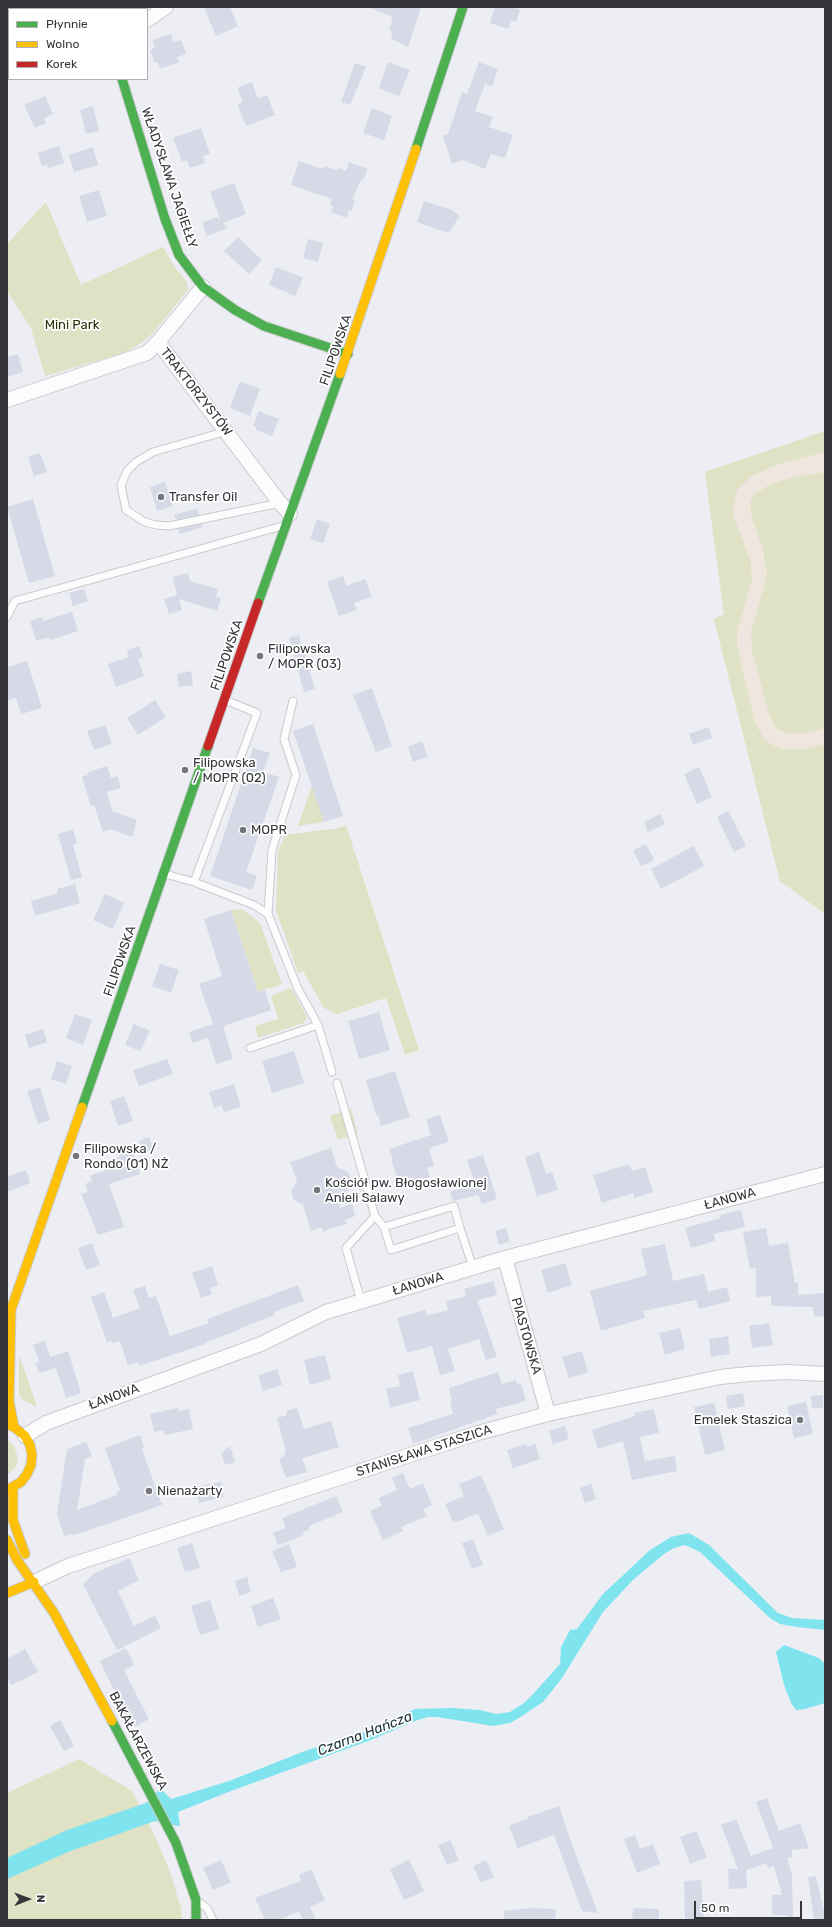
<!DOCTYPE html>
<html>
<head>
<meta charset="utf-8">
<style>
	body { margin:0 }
	#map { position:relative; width:832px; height:1927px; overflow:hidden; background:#eceef4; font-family:Rubik,sans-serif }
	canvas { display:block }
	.frame { position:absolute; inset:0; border:8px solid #34363a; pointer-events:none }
	.legend { position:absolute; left:8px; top:8px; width:140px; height:72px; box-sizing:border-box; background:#fff; border:1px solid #aeafb0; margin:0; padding:5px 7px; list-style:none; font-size:12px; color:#34363a }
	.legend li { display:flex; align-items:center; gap:8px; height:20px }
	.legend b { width:20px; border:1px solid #aeafb0 }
	.north { position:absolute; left:8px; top:1879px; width:40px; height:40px; -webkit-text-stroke:3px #fff; paint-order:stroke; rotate:89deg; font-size:11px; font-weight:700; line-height:16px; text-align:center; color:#34363a }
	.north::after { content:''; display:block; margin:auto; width:14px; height:18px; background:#34363a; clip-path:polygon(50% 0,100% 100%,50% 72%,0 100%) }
	.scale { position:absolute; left:694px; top:1901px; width:108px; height:18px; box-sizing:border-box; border:2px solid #34363a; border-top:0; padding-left:5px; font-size:12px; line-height:14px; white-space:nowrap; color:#34363a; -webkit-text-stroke:3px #fff; paint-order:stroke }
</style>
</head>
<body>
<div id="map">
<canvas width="832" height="1927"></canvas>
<div class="frame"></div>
<ul class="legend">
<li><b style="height:5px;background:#4caf50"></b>Płynnie</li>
<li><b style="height:5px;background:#ffc107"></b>Wolno</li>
<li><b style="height:5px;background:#c62828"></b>Korek</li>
</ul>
<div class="north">N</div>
<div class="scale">50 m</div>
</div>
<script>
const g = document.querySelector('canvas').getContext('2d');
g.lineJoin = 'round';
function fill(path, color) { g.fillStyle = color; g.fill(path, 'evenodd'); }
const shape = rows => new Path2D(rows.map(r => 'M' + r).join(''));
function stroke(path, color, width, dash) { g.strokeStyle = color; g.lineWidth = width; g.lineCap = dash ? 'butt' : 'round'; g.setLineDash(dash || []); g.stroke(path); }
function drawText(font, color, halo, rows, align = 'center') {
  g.font = font + ' Rubik,sans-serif'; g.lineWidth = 3.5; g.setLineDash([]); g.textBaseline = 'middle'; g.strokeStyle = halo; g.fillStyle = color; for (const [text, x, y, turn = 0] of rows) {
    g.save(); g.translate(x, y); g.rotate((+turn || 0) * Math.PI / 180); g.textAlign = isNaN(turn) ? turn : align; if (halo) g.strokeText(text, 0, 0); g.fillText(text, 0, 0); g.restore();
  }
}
fill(shape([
	[825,431,825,914,780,881,714,619,724,614,705,472]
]), '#efe6df');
fill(shape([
	[46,202,81,285,163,247,176,269,187,282,188,290,153,333,141,343,127,352,45,376,31,328,7,291,7,244],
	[825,431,825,452,776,465,750,477,737,490,733,509,734,518,750,560,751,570,752,579,737,632,737,646,755,723,764,739,774,746,783,749,806,749,825,744,825,914,780,881,714,619,724,614,705,472],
	[825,472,825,728,807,733,787,734,776,728,770,717,752,651,751,631,765,584,767,573,763,549,752,519,750,505,753,495,771,484,794,477],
	[312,786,324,822,298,826],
	[346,825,419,1050,405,1055,386,998,337,1014,324,1008,303,971,298,973,276,910,278,851,285,835,339,828],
	[242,909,260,923,282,984,258,992,231,910],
	[291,988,307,1017,304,1023,258,1038,255,1026,278,1019,271,996],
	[351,1109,358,1134,338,1140,330,1116],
	[19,1355,37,1406,37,1407,22,1399,19,1393],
	[7,1439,14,1446,18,1458,16,1466,7,1475],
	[79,1759,132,1791,155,1836,170,1872,181,1908,182,1920,7,1920,7,1793]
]), '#dfe2c4');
fill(shape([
	[689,1533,709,1545,778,1613,792,1618,825,1620,825,1630,797,1627,780,1624,771,1619,700,1552,685,1545,674,1548,664,1554,633,1580,603,1612,562,1678,543,1702,519,1718,510,1723,493,1726,437,1717,428,1717,415,1721,371,1740,231,1791,178,1812,180,1825,178,1826,155,1821,68,1852,7,1879,7,1858,67,1830,146,1803,160,1788,171,1799,229,1781,305,1751,362,1733,415,1709,451,1708,480,1710,496,1714,510,1712,524,1703,534,1693,560,1664,561,1647,570,1630,577,1629,603,1594,650,1550,671,1537],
	[784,1645,819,1658,825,1664,825,1703,805,1709,796,1710,791,1703,784,1685,776,1652]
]), '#80e4ef');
fill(shape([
	[204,7,230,7,238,26,216,36],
	[369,7,421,7,408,47,391,39,393,32,389,30,393,17],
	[495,7,512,7,520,10,516,22,511,20,508,29,490,23],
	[171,34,173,42,181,40,186,54,177,57,179,62,160,69,158,62,155,63,150,50,155,48,153,40],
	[388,62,410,70,399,96,379,88],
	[479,62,498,69,492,86,485,84,475,111,493,117,489,127,513,135,505,158,491,154,485,169,463,160,452,164,443,136,448,134,462,92,467,94],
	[355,63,366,67,350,105,341,102],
	[252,82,258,99,267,95,275,115,246,126,237,104,243,102,237,88],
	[45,96,53,114,44,118,46,123,35,128,24,105],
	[93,106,99,131,86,134,80,110],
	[372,108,392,116,384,140,363,133],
	[201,128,210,154,203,156,205,163,190,168,187,160,182,162,173,138],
	[59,146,64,163,48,168,47,164,42,166,38,153],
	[93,147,98,165,74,172,69,155],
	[299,161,323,169,325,166,337,170,338,168,346,171,349,162,368,169,363,180,361,180,352,200,355,201,352,211,349,210,346,218,331,212,333,206,330,205,332,199,291,185],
	[234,183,246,214,223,223,228,228,207,236,202,223,217,217,221,221,210,192],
	[99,190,107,216,87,222,79,196],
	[424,201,452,210,460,216,448,233,417,222],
	[238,237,262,260,249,274,224,251],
	[308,239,323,243,318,262,303,258],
	[276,267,303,278,295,296,269,285],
	[18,354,23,372,7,377,7,357],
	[240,381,260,389,250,416,230,408],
	[259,411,279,419,272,436,256,430,256,427,253,426],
	[40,453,47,472,34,476,28,457],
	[165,482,173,506,157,511,150,487],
	[33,499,55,576,29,583,7,507],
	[197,508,199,515,176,520,174,515],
	[317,519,330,524,323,543,310,539],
	[202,524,203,527,180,534,178,529],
	[188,573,190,581,218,589,216,597,221,598,217,611,179,599,182,610,169,614,164,599,177,595,173,577],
	[343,576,346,586,365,579,372,597,354,603,357,610,339,616,327,582],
	[84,589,88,601,73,606,69,593],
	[72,612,78,631,50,640,49,637,36,641,30,621,42,617,43,621],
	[299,635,315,689,304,692,289,638],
	[139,646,143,657,138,659,144,676,116,687,108,664,129,657,127,650],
	[27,661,42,708,21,714,16,698,7,700,7,667],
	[191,671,193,685,179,687,177,674],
	[372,688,392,746,376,752,353,695],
	[155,700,166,717,138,735,127,718],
	[313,724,343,816,324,822,293,731],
	[105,725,112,744,94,750,87,731],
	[709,727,712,738,693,745,689,734],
	[422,741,428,757,413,762,408,747],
	[253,748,270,753,263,772,279,777,246,872,257,876,252,890,210,876],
	[107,766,111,778,117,776,121,788,107,792,112,811,137,820,132,837,110,829,103,832,94,805,91,806,82,777,89,774,88,772],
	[699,767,712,797,697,804,684,774],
	[728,811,746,846,734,852,717,817],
	[660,814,665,824,648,832,644,822],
	[73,829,77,844,73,845,82,877,71,880,58,834],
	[646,844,654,860,641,866,633,850],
	[694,846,704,866,661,889,651,869],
	[75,884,80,903,35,916,31,901,58,893,57,889],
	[105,894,124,903,113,929,93,920],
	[231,910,258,992,265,990,271,1010,223,1026,233,1059,216,1064,208,1037,193,1043,189,1032,213,1024,199,984,222,976,204,919],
	[160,964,179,970,171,993,152,986],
	[379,1012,390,1050,359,1059,348,1021],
	[75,1014,92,1020,83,1045,66,1038],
	[134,1024,150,1031,140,1051,125,1045],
	[43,1029,47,1042,29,1048,25,1035],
	[294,1051,304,1083,272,1093,262,1061],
	[167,1059,173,1074,139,1086,133,1070],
	[57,1061,72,1066,66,1084,51,1079],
	[395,1071,410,1117,381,1126,378,1115,376,1115,366,1080],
	[234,1084,241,1107,224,1112,221,1105,214,1108,209,1092],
	[40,1087,50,1120,38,1124,27,1091],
	[124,1096,133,1121,118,1126,110,1101],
	[440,1115,449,1142,429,1148,434,1166,427,1168,430,1177,401,1187,391,1160,393,1159,389,1149,431,1135,426,1119],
	[149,1137,154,1150,143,1153,139,1141],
	[132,1148,140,1174,109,1184,124,1227,98,1235,81,1194,88,1192,85,1184,92,1181,90,1176,114,1167,112,1160,119,1157,118,1153],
	[331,1148,337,1167,348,1172,351,1182,339,1208,352,1204,355,1216,345,1220,347,1224,332,1228,323,1232,322,1227,311,1231,303,1205,294,1200,291,1191,297,1181,290,1162],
	[539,1152,546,1174,552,1172,558,1190,537,1196,525,1157],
	[483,1155,497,1199,482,1204,478,1195,453,1201,450,1192,475,1183,467,1160],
	[629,1164,632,1171,645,1167,653,1192,634,1198,633,1193,602,1203,593,1175],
	[26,1170,30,1183,7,1192,7,1177],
	[741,1210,745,1227,714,1234,715,1241,691,1248,685,1228,721,1218,720,1215],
	[506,1228,510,1241,499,1245,495,1231],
	[766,1228,769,1246,788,1243,795,1283,798,1283,798,1295,825,1293,825,1316,814,1317,813,1307,771,1306,771,1296,756,1297,756,1268,750,1269,743,1232],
	[92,1243,100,1265,86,1270,78,1248],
	[665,1244,673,1281,704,1274,708,1292,727,1287,730,1301,699,1309,696,1300,643,1311,645,1318,601,1331,590,1291,647,1275,641,1249],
	[565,1263,572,1285,548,1293,541,1270],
	[212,1266,218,1285,210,1288,212,1294,201,1298,192,1273],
	[493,1281,497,1295,477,1300,497,1357,486,1360,479,1339,448,1349,455,1371,440,1375,432,1346,407,1353,397,1318,425,1310,427,1316,448,1310,446,1301,466,1296,464,1289],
	[298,1285,304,1301,274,1312,275,1315,240,1328,241,1329,205,1343,205,1344,139,1366,138,1362,128,1366,120,1341,113,1343,112,1341,107,1342,91,1297,104,1292,113,1318,140,1308,133,1290,145,1286,149,1298,156,1296,170,1336,209,1323,208,1319],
	[769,1323,773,1345,752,1348,749,1326],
	[680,1328,685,1349,665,1355,659,1333],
	[728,1336,730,1354,711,1357,709,1339],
	[45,1341,50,1357,68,1351,81,1393,66,1398,56,1368,39,1373,35,1363,39,1361,33,1345],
	[582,1351,588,1372,569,1378,562,1357],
	[325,1355,331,1379,310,1385,304,1360],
	[277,1369,282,1385,263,1391,258,1375],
	[413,1371,420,1400,390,1408,386,1389,400,1386,398,1375],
	[498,1372,502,1384,516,1380,517,1385,521,1384,526,1401,496,1409,497,1414,413,1444,408,1428,453,1414,450,1402,452,1401,449,1388],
	[743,1393,745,1406,728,1409,726,1396],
	[823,1395,823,1408,812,1408,811,1396],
	[806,1402,813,1434,794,1438,787,1406],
	[714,1403,725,1450,705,1455,694,1407],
	[178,1408,179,1411,189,1409,193,1429,165,1435,164,1430,154,1432,150,1414],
	[297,1408,304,1429,331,1421,339,1447,302,1458,307,1472,286,1478,279,1459,285,1456,284,1452,286,1451,277,1418,287,1415,286,1411],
	[654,1409,659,1433,640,1437,645,1461,675,1456,677,1471,632,1480,623,1441,598,1449,592,1430,635,1416,634,1413],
	[565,1426,569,1439,553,1444,549,1431],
	[140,1435,144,1448,142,1449,162,1505,75,1535,69,1534,64,1536,57,1514,67,1449,86,1442,92,1456,85,1459,77,1510,117,1495,116,1492,120,1490,105,1448],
	[526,1444,527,1447,535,1444,540,1459,513,1468,507,1450],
	[230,1446,235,1462,225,1465,221,1453],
	[403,1473,410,1489,423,1483,432,1505,423,1509,427,1516,401,1527,403,1531,383,1540,370,1511,382,1506,379,1498,397,1490,392,1478],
	[481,1475,504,1529,488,1536,478,1513,457,1522,453,1522,445,1504,464,1496,459,1484],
	[221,1482,224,1497,199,1503,195,1487],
	[591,1484,596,1499,585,1503,580,1488],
	[336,1496,343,1512,309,1526,310,1529,302,1532,304,1535,278,1545,273,1533,286,1528,282,1518],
	[473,1539,483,1565,472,1569,462,1543],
	[192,1543,200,1568,185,1572,177,1548],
	[289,1544,297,1567,281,1572,272,1551],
	[129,1558,139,1580,118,1591,134,1626,155,1616,161,1628,117,1650,83,1584,95,1573],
	[247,1577,251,1592,239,1596,235,1581],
	[273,1598,281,1619,258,1627,251,1606],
	[210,1600,219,1629,200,1635,191,1606],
	[126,1648,134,1665,124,1670,149,1719,132,1728,100,1661],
	[25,1649,38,1672,11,1685,7,1677,7,1659],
	[60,1720,74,1746,64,1751,50,1726],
	[767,1798,779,1831,800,1823,809,1848,792,1850,792,1857,787,1858,792,1875,793,1920,788,1920,787,1915,772,1915,772,1895,782,1895,774,1866,768,1868,767,1863,746,1870,747,1888,729,1889,728,1869,738,1869,721,1825,736,1819,751,1856,773,1848,756,1802],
	[559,1806,571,1842,598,1913,582,1911,554,1835,518,1848,509,1826,528,1818,528,1817],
	[696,1831,707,1857,690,1864,680,1837],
	[635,1835,640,1849,653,1844,660,1864,637,1873,624,1839],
	[450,1840,459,1860,447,1865,438,1845],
	[221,1860,231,1882,213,1890,203,1868],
	[409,1860,424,1891,404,1900,390,1869],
	[486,1860,494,1877,481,1883,473,1866],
	[311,1869,325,1900,310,1907,316,1920,303,1920,299,1911,279,1920,265,1920,255,1898,301,1881,299,1875],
	[816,1876,825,1916,825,1920,814,1920,808,1877],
	[701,1880,704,1920,685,1920,684,1881],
	[529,1908,556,1909,555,1920,504,1920,504,1911],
	[633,1908,659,1909,659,1920,632,1920]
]), '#d6d9e6');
const lane = shape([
	[227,431,153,452,136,462,127,471,121,485,126,510,145,522,156,525,169,526,280,503],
	[7,617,15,601,282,526],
	[165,874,194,882,254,905,268,914,298,989,318,1025,332,1072],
	[194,882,257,713,225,700],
	[268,914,272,850,296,775,284,739,293,701],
	[250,1048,318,1025],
	[337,1083,375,1216,384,1227],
	[460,1228,391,1250,384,1227,454,1206,460,1228,473,1268],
	[361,1301,346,1248,375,1216],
	[199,1902,207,1908,213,1920]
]);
const street = shape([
	[147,20,166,7],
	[158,342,203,287],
	[7,400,147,353,158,342,280,503,290,514],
	[505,1258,548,1414],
	[25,1436,46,1423,261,1344,326,1312,505,1258,825,1174],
	[34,1582,68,1566,478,1433,548,1414,720,1377,749,1374,787,1372,825,1374]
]);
const fast = shape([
	[98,7,99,9],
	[122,79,165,219,179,255,203,287,235,310,264,326,348,354],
	[416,149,463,7],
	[258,603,340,374],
	[82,1107,208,746],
	[112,1721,176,1843,196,1900,196,1920]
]);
const slow = shape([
	[340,374,416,149],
	[11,1311,9,1401,14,1427],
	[7,1321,82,1107],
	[7,1424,14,1427,25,1436,30,1445,32,1455,31,1465,27,1474,21,1482,7,1490],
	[13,1488,13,1520,25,1554],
	[7,1540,17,1560,54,1613,112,1721],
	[7,1593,34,1582]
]);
const jam = shape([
	[208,746,258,603]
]);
stroke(lane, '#c9cace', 9);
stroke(street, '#c9cace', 16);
stroke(fast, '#c9cace', 11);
stroke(slow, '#c9cace', 11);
stroke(jam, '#c9cace', 11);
stroke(lane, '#fcfcfd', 7);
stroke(street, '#fcfcfd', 14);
stroke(fast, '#4caf50', 9);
stroke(slow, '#ffc107', 9);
stroke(jam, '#c62828', 9);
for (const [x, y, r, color] of [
	[161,497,4,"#74767b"],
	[260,656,4,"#74767b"],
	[185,770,4,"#74767b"],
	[243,830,4,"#74767b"],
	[76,1156,4,"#74767b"],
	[317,1190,4,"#74767b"],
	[800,1420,4,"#74767b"],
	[149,1491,4,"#74767b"]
]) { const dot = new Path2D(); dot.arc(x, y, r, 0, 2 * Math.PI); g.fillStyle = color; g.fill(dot); stroke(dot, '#fff', 1.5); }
drawText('13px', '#34363a', '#fff', [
	["WŁADYSŁAWA JAGIEŁŁY",169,178,71],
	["FILIPOWSKA",336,350,-71],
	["TRAKTORZYSTÓW",196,392,52],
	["FILIPOWSKA",227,655,-71],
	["FILIPOWSKA",120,961,-71],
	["ŁANOWA",730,1199,-15],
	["ŁANOWA",418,1284,-17],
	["PIASTOWSKA",526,1336,74],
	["ŁANOWA",114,1397,-20],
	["STANISŁAWA STASZICA",424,1451,-18],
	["BAKAŁARZEWSKA",138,1741,62]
]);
drawText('13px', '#2b2c02', '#fff', [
	["Mini Park",72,325]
]);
drawText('13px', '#34363a', '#fff', [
	["Transfer Oil",169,497],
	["Filipowska",268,649],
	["/ MOPR (03)",268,664],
	["Filipowska",193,763],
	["/ MOPR (02)",193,778],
	["MOPR",251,830],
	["Filipowska /",84,1149],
	["Rondo (01) NŻ",84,1164],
	["Kościół pw. Błogosławionej",325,1183],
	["Anieli Salawy",325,1198],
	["Emelek Staszica",792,1420,"right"],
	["Nienażarty",157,1491]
], 'left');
drawText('italic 14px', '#182f32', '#fff', [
	["Czarna Hańcza",365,1734,-21]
]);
</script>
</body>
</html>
